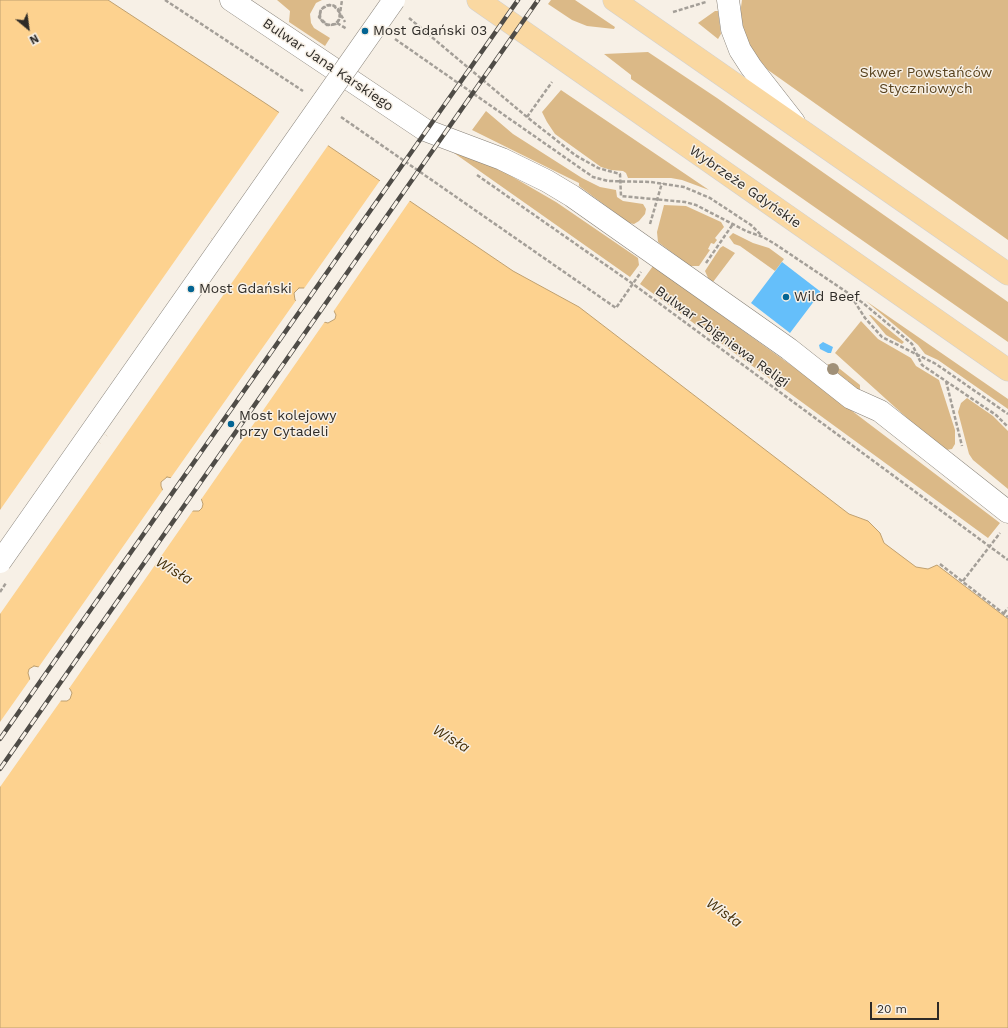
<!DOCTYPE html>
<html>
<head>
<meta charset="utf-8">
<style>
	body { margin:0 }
	#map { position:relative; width:1008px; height:1028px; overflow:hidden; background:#f7f0e6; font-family:"Work Sans",sans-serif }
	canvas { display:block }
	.north { position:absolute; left:8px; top:8px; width:40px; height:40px; -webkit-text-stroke:3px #f7f0e6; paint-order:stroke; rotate:151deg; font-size:11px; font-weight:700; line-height:16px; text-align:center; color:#2e2b27 }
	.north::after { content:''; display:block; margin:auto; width:14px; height:18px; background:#2e2b27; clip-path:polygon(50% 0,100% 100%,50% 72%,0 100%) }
	.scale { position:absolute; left:870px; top:1002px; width:69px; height:18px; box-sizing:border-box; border:2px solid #2e2b27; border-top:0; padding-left:5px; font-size:12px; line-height:14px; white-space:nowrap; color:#2e2b27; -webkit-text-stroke:3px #f7f0e6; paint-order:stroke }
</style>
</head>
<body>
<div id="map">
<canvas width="1008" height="1028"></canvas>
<div class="north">N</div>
<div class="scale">20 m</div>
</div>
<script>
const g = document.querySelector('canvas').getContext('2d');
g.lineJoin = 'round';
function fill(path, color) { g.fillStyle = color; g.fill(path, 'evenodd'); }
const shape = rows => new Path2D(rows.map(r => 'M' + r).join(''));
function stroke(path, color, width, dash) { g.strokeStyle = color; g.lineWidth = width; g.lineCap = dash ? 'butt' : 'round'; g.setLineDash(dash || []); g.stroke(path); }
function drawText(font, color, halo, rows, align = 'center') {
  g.font = font + ' "Work Sans",sans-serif'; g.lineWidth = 3; g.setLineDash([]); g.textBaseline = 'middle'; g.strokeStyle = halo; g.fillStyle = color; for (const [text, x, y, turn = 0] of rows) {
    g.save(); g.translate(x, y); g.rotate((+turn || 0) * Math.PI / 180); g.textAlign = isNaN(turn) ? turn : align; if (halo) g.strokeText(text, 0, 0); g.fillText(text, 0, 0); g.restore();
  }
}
fill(shape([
	[277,0,322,0,316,3,310,14,311,23,314,28,330,38,325,46,289,22,290,11],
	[551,0,575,0,615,27,614,29,587,26,572,20,548,4],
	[742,0,1008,0,1008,240,768,70,753,53,743,37,740,14],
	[715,11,718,11,721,34,718,39,698,23],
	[648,52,717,98,1008,302,1008,342,631,79,631,75,604,54],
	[561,90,709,190,682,180,671,178,628,178,626,173,623,171,611,170,601,167,555,134,547,122,542,112],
	[486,111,513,134,582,178,600,187,616,190,617,197,623,201,643,204,646,209,645,214,639,221,634,224,629,223,579,186,579,183,472,130],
	[457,151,499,169,556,202,638,258,639,265,630,277,454,153],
	[664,205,686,206,721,222,724,227,715,238,717,240,714,244,711,243,708,249,710,250,699,266,690,266,658,242,657,232],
	[733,233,753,243,769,248,784,259,775,271,740,246,734,244,729,237],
	[723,246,735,253,713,282,709,280,705,271,720,248],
	[653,266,802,373,1000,523,988,538,640,284],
	[866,301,1008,399,1008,409,938,360,925,354,918,345],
	[869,315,871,315,904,342,902,344,886,335],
	[861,321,878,339,911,358,916,366,939,380,955,430,955,444,952,449,946,450,927,436,835,353],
	[828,364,840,369,860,385,860,389,858,390,846,384,848,381,827,366],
	[967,398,993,416,1008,431,1008,489,973,460,969,454,958,412,961,403]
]), '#dbb987');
const water = shape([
	[0,0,108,0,268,105,513,271,579,307,849,514,868,521,880,533,884,543,916,567,928,569,937,565,1008,619,1008,1028,0,1028,0,0],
	[217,228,245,249,243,256,234,256,208,236,211,229,217,228],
	[299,288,304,288,333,309,336,315,335,319,328,323,324,322,295,300,294,293,299,288],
	[80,418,87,419,111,439,111,443,105,447,76,427,80,418],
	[167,477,172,478,201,498,203,504,202,508,199,511,191,511,163,491,161,486,161,482,167,477],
	[34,666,39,667,70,689,72,693,70,699,67,701,61,701,30,680,28,673,29,669,34,666]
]);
fill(water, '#fdd28f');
stroke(water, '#bfa070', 1);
fill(shape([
	[280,111,329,144,0,614,0,510],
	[217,230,239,246,243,250,241,255,235,254,211,238,210,232],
	[82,420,86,421,107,436,109,443,105,445,100,443,80,429,78,424],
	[381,179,411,199,333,312,303,290],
	[297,299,326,320,200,501,170,479],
	[164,488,194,509,68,690,38,668],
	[31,678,62,699,0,787,0,722]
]), '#f7f0e6');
fill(shape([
	[782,262,821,292,790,333,751,303],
	[823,342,833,347,831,353,828,353,820,349,819,345]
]), '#65bffa');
const street = shape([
	[231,0,425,130,502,159,547,181,572,196,789,349,851,398,880,411,1008,512],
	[728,0,732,29,740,50,751,67,794,122]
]);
const primary = shape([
	[478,0,1008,370],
	[614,0,1008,274]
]);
stroke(street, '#878178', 23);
stroke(primary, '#d1d0cf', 23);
stroke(shape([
	[165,0,303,91],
	[673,12,706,2],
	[340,13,334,6,329,5,321,9,319,17,327,25,336,24,339,20,342,0],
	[409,18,527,117,575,155,598,168,620,174,621,196,685,202,696,205,746,231,763,237,775,244,863,303,912,344,922,365,996,415,1008,427],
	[337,23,347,29],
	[395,39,593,177,608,181,651,182,684,187,710,198,751,225,762,236],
	[341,117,616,308,641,272],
	[527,117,552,82],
	[477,175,633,284,1008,560],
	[650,224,662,183],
	[706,263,733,224],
	[851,296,865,318,882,337,936,364,1008,414],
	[946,381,962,446],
	[940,564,1008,617],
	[963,581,1000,533],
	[1004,613,1008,608]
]), '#a49f98', 2.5, [4, 2]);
stroke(street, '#fff', 22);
stroke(primary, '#fad8a1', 22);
stroke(shape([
	[0,553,387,0],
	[0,571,400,0]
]), '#4f4c47', 1);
const rail = shape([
	[0,739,518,0],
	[0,769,538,0]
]);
stroke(rail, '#4f4c47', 4.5);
stroke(rail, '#f7f0e6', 3, [9]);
const secondaryBridge = shape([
	[0,562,394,0]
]);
stroke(secondaryBridge, '#878178', 23, []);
stroke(shape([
	'320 15a10 10 0 1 1 20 0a10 10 0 1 1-20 0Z',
	[341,15,345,22],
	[0,592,6,583]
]), '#a49f98', 2.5, [4, 2]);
stroke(secondaryBridge, '#fff', 22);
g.fillStyle = '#a09078';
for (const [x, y] of [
	[833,369]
]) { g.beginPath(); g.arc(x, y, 6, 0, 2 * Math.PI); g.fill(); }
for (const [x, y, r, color] of [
	[365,31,4,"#036493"],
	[191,289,4,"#036493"],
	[786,297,4,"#036493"],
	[231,424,4,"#036493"]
]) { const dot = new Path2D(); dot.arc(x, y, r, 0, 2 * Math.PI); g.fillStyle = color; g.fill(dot); stroke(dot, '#f7f0e6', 1.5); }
drawText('14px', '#2e2b27', '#f7f0e6', [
	["Most Gdański 03",373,31],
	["Most Gdański",199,289],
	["Wild Beef",794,297],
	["Most kolejowy",239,416],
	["przy Cytadeli",239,432]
], 'left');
drawText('14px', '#2e2b27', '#f7f0e6', [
	["Bulwar Jana Karskiego",328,65,34],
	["Wybrzeże Gdyńskie",745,187,35],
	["Bulwar Zbigniewa Religi",722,337,36]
]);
drawText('14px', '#58421e', '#f7f0e6', [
	["Skwer Powstańców",926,73],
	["Styczniowych",926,89]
]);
drawText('italic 15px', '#46310b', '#f7f0e6', [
	["Wisła",174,571,31],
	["Wisła",451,739,31],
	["Wisła",724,913,35]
]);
</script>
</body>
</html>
